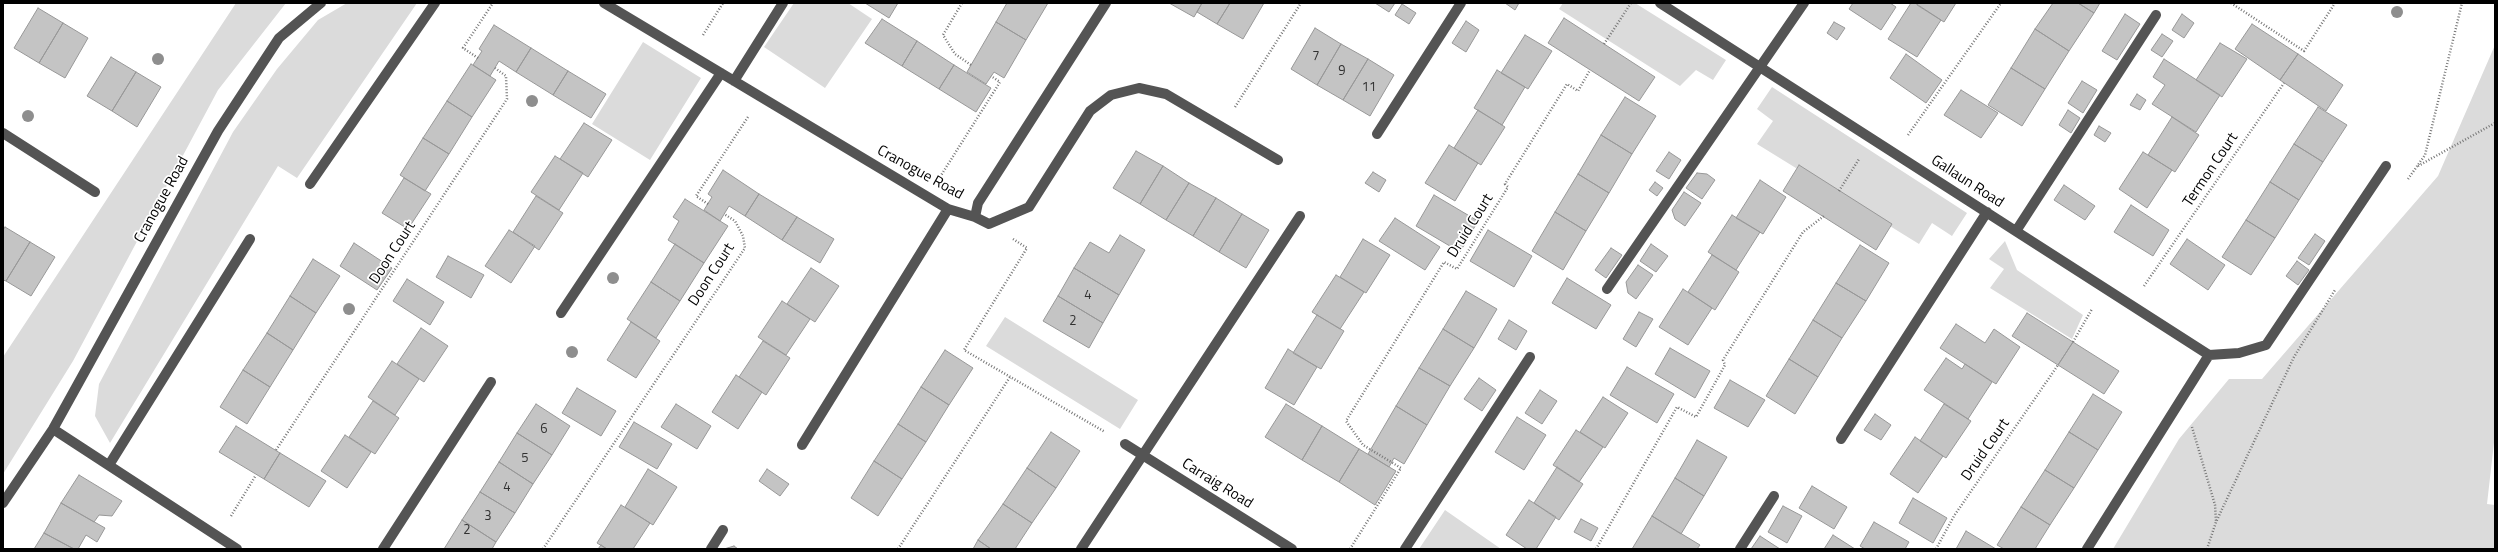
<!DOCTYPE html>
<html>
<head>
<meta charset="utf-8">
<style>
	body { margin:0 }
	#map { position:relative; width:2498px; height:552px; overflow:hidden; background:#fff; font-family:"Titillium Web",sans-serif }
	canvas { display:block }
	.frame { position:absolute; inset:0; border:4px solid #000; pointer-events:none }
</style>
</head>
<body>
<div id="map">
<canvas width="2498" height="552"></canvas>
<div class="frame"></div>
</div>
<script>
const g = document.querySelector('canvas').getContext('2d');
g.lineJoin = 'round';
function fill(path, color) { g.fillStyle = color; g.fill(path, 'evenodd'); }
const shape = rows => new Path2D(rows.map(r => 'M' + r).join(''));
function stroke(path, color, width, dash) { g.strokeStyle = color; g.lineWidth = width; g.lineCap = dash ? 'butt' : 'round'; g.setLineDash(dash || []); g.stroke(path); }
function drawText(font, color, halo, rows, align = 'center') {
  g.font = font + ' "Titillium Web",sans-serif'; g.lineWidth = 3.5; g.setLineDash([]); g.textBaseline = 'middle'; g.strokeStyle = halo; g.fillStyle = color; for (const [text, x, y, turn = 0] of rows) {
    g.save(); g.translate(x, y); g.rotate((+turn || 0) * Math.PI / 180); g.textAlign = isNaN(turn) ? turn : align; if (halo) g.strokeText(text, 0, 0); g.fillText(text, 0, 0); g.restore();
  }
}
fill(shape([
	[236,3,286,3,218,90,73,361,3,474,3,357],
	[347,3,417,3,297,178,278,166,110,443,95,416,99,384,233,132,277,69,318,20],
	[794,3,848,3,872,19,825,88,764,47],
	[1563,3,1635,3,1726,60,1713,80,1696,70,1680,86,1559,9],
	[643,42,701,78,650,160,592,124],
	[2495,45,2495,434,2487,504,2495,505,2495,549,2113,549,2179,439,2229,379,2262,379,2438,176],
	[1772,87,1967,213,1952,236,1932,223,1919,244,1757,144,1773,121,1757,109],
	[2005,241,2017,270,2083,315,2072,339,1990,288,2004,269,1989,259],
	[1005,317,1138,400,1120,429,986,346],
	[1445,510,1501,549,1419,549]
]), '#dbdbdb');
const building = shape([
	[865,3,898,3,889,18,865,3],
	[1007,3,1048,3,1026,40,996,22,1007,3],
	[1169,3,1202,3,1194,17,1169,3],
	[1202,3,1230,3,1217,24,1197,12,1202,3],
	[1230,3,1264,3,1243,39,1217,24,1230,3],
	[1375,3,1395,3,1389,12,1375,3],
	[1505,3,1519,3,1515,10,1505,3],
	[1853,3,1890,3,1896,7,1881,30,1849,9,1853,3],
	[1911,3,1915,3,1941,20,1917,57,1888,39,1911,3],
	[1918,3,1956,3,1944,22,1917,5,1918,3],
	[2053,3,2078,3,2094,13,2069,51,2035,29,2053,3],
	[2078,3,2100,3,2094,13,2078,3],
	[1402,4,1416,13,1409,24,1395,15,1402,4],
	[38,8,63,23,39,63,14,48,38,8],
	[2125,14,2140,24,2117,60,2102,51,2125,14],
	[2182,14,2194,23,2184,38,2172,30,2182,14],
	[1564,18,1655,77,1639,101,1548,43,1564,18],
	[882,19,917,41,902,66,865,43,882,19],
	[1466,21,1479,30,1466,52,1452,43,1466,21],
	[996,22,1026,40,1004,78,994,72,986,84,967,72,996,22],
	[1834,22,1845,28,1837,40,1827,33,1834,22],
	[63,23,88,38,65,78,39,63,63,23],
	[2252,24,2298,54,2280,80,2235,49,2252,24],
	[494,25,531,48,516,72,499,61,490,76,473,65,482,51,479,49,494,25],
	[1315,28,1341,44,1317,85,1291,69,1315,28],
	[2035,29,2069,51,2045,89,2011,68,2035,29],
	[2162,34,2173,41,2162,57,2151,50,2162,34],
	[1525,35,1552,51,1528,89,1501,73,1525,35],
	[917,41,954,65,939,89,902,66,917,41],
	[2220,43,2247,59,2222,97,2196,80,2220,43],
	[1341,44,1368,59,1343,100,1317,85,1341,44],
	[531,48,568,71,553,95,516,72,531,48],
	[1906,54,1942,80,1926,103,1890,78,1906,54],
	[2298,54,2343,85,2326,111,2280,80,2298,54],
	[111,57,136,72,112,111,87,96,111,57],
	[1368,59,1394,75,1370,116,1343,100,1368,59],
	[2164,59,2220,95,2196,132,2152,104,2165,85,2153,77,2164,59],
	[471,64,496,80,472,117,447,101,471,64],
	[954,65,991,88,976,112,939,89,954,65],
	[2011,68,2045,89,2022,126,1988,105,2011,68],
	[1497,70,1525,87,1502,125,1474,108,1497,70],
	[568,71,606,94,591,118,553,95,568,71],
	[136,72,161,87,137,127,112,111,136,72],
	[2082,81,2097,90,2083,113,2068,103,2082,81],
	[1961,90,1998,113,1981,138,1944,115,1961,90],
	[2137,94,2146,100,2140,110,2130,105,2137,94],
	[1625,97,1656,116,1632,154,1601,135,1625,97],
	[447,101,472,117,449,154,423,138,447,101],
	[2318,107,2347,125,2323,162,2294,144,2318,107],
	[1478,110,1505,127,1481,165,1454,148,1478,110],
	[2068,110,2080,118,2071,133,2059,125,2068,110],
	[2172,117,2199,135,2175,172,2148,155,2172,117],
	[584,123,612,140,588,177,560,159,584,123],
	[2099,126,2111,133,2105,142,2094,135,2099,126],
	[1601,135,1632,154,1609,193,1578,174,1601,135],
	[423,138,449,154,425,191,400,175,423,138],
	[2294,144,2323,162,2299,200,2270,182,2294,144],
	[1449,145,1478,163,1455,201,1425,183,1449,145],
	[1136,151,1163,166,1140,204,1113,188,1136,151],
	[1669,152,1681,160,1669,179,1656,171,1669,152],
	[2143,152,2172,170,2147,208,2119,189,2143,152],
	[555,156,583,173,559,210,531,192,555,156],
	[1799,165,1892,224,1876,250,1783,191,1799,165],
	[1163,166,1189,183,1166,220,1140,204,1163,166],
	[723,170,759,194,745,216,729,206,720,221,704,210,712,197,708,194,723,170],
	[1373,172,1386,180,1379,192,1365,183,1373,172],
	[1697,173,1707,174,1715,180,1702,199,1686,188,1697,173],
	[1578,174,1609,193,1586,231,1555,212,1578,174],
	[404,178,431,194,408,229,382,213,404,178],
	[1760,180,1786,197,1763,234,1736,218,1760,180],
	[1655,182,1663,188,1657,196,1649,190,1655,182],
	[2270,182,2299,200,2275,238,2246,220,2270,182],
	[1189,183,1216,198,1193,236,1166,220,1189,183],
	[2064,185,2095,206,2085,220,2054,200,2064,185],
	[1684,192,1701,203,1685,226,1675,219,1672,210,1684,192],
	[759,194,797,217,782,240,745,216,759,194],
	[1434,195,1478,221,1460,252,1416,226,1434,195],
	[536,196,563,213,539,250,513,232,536,196],
	[1216,198,1242,214,1219,252,1193,236,1216,198],
	[685,199,728,226,704,263,668,240,679,221,673,217,685,199],
	[2131,205,2169,230,2153,256,2114,232,2131,205],
	[1555,212,1586,231,1563,270,1532,251,1555,212],
	[1242,214,1269,230,1246,268,1219,252,1242,214],
	[1732,215,1760,232,1736,270,1708,252,1732,215],
	[797,217,834,239,820,263,782,240,797,217],
	[1395,218,1440,247,1425,270,1379,241,1395,218],
	[2246,220,2275,238,2251,275,2222,257,2246,220],
	[5,227,30,242,6,281,3,280,3,230,5,227],
	[509,230,535,246,511,283,485,266,509,230],
	[1488,230,1532,256,1514,287,1470,261,1488,230],
	[2315,234,2325,241,2309,265,2298,258,2315,234],
	[1120,235,1145,250,1119,295,1074,268,1090,242,1109,253,1120,235],
	[1363,239,1390,255,1366,293,1340,277,1363,239],
	[2187,239,2225,265,2208,290,2170,264,2187,239],
	[30,242,55,257,31,296,6,281,30,242],
	[354,243,392,268,377,290,340,266,354,243],
	[675,244,704,263,680,301,651,282,675,244],
	[1651,244,1668,256,1656,272,1640,261,1651,244],
	[1860,245,1889,263,1866,301,1836,283,1860,245],
	[1611,248,1622,255,1606,278,1595,270,1611,248],
	[1712,255,1739,272,1715,310,1688,292,1712,255],
	[448,256,484,275,471,298,436,277,448,256],
	[313,259,340,276,316,313,290,296,313,259],
	[2297,261,2309,270,2298,285,2286,276,2297,261],
	[1638,265,1653,275,1636,299,1628,293,1626,282,1638,265],
	[811,268,839,286,815,322,787,304,811,268],
	[1074,268,1119,295,1103,323,1058,296,1074,268],
	[1336,275,1364,292,1340,329,1312,312,1336,275],
	[1567,278,1611,305,1596,329,1552,303,1567,278],
	[407,279,444,302,430,325,393,301,407,279],
	[651,282,680,301,656,338,627,319,651,282],
	[1836,283,1866,301,1842,338,1813,320,1836,283],
	[1683,289,1712,308,1688,345,1659,327,1683,289],
	[1466,291,1497,309,1474,348,1443,329,1466,291],
	[290,296,316,313,293,350,267,333,290,296],
	[1058,296,1103,323,1089,348,1043,321,1058,296],
	[782,301,810,319,786,355,758,337,782,301],
	[1639,312,1653,319,1636,347,1623,339,1639,312],
	[2027,313,2073,342,2058,365,2012,336,2027,313],
	[1317,315,1344,331,1321,369,1293,353,1317,315],
	[1509,320,1527,331,1516,350,1498,339,1509,320],
	[1813,320,1842,338,1818,377,1789,359,1813,320],
	[631,322,660,341,636,378,607,360,631,322],
	[1956,324,1985,343,1994,329,2020,347,1996,384,1940,348,1956,324],
	[421,328,448,346,424,382,397,364,421,328],
	[1443,329,1474,348,1450,386,1419,368,1443,329],
	[267,333,293,350,270,387,243,370,267,333],
	[763,341,790,358,766,395,739,377,763,341],
	[2073,342,2119,371,2104,394,2058,365,2073,342],
	[1670,348,1710,371,1695,398,1655,374,1670,348],
	[1288,349,1317,367,1294,405,1265,388,1288,349],
	[945,350,973,368,949,405,921,387,945,350],
	[1946,358,1962,369,1965,364,1992,382,1968,419,1924,390,1946,358],
	[1789,359,1818,377,1795,414,1766,396,1789,359],
	[392,361,419,379,395,415,368,397,392,361],
	[1627,367,1674,394,1657,423,1610,395,1627,367],
	[1419,368,1450,386,1427,425,1396,406,1419,368],
	[243,370,270,387,247,424,220,407,243,370],
	[736,375,762,392,738,429,712,412,736,375],
	[1479,378,1496,390,1482,411,1464,399,1479,378],
	[1730,380,1765,400,1748,427,1714,408,1730,380],
	[921,387,949,405,926,442,898,424,921,387],
	[577,388,616,411,601,436,562,413,577,388],
	[1540,390,1557,401,1542,424,1525,413,1540,390],
	[2093,394,2122,412,2098,450,2069,432,2093,394],
	[1603,397,1628,413,1605,448,1580,432,1603,397],
	[373,401,399,418,375,454,349,437,373,401],
	[536,404,570,426,552,455,517,433,536,404],
	[676,404,711,426,697,449,661,427,676,404],
	[1286,404,1322,426,1302,460,1265,437,1286,404],
	[1944,404,1971,421,1946,458,1920,441,1944,404],
	[1396,406,1427,425,1404,464,1394,458,1389,467,1368,454,1396,406],
	[1875,414,1891,425,1881,440,1864,430,1875,414],
	[1517,417,1546,435,1524,470,1495,452,1517,417],
	[634,422,672,444,657,469,619,447,634,422],
	[898,424,926,442,902,479,874,461,898,424],
	[236,426,280,453,264,479,219,452,236,426],
	[1322,426,1359,449,1339,482,1302,460,1322,426],
	[1576,430,1603,447,1579,482,1553,465,1576,430],
	[1051,432,1080,451,1056,488,1027,468,1051,432],
	[2069,432,2098,450,2074,488,2045,470,2069,432],
	[517,433,552,455,533,484,499,462,517,433],
	[345,435,371,452,347,488,321,471,345,435],
	[1915,437,1943,456,1918,493,1890,474,1915,437],
	[1697,440,1727,457,1704,496,1675,478,1697,440],
	[1359,449,1396,471,1375,505,1339,482,1359,449],
	[280,453,326,481,309,507,264,479,280,453],
	[874,461,902,479,878,516,851,498,874,461],
	[499,462,533,484,515,513,480,492,499,462],
	[1557,467,1583,484,1559,520,1534,503,1557,467],
	[1027,468,1056,488,1032,523,1003,504,1027,468],
	[648,469,677,487,653,525,625,507,648,469],
	[767,469,789,484,780,496,759,481,767,469],
	[2045,470,2074,488,2050,525,2021,507,2045,470],
	[79,475,122,501,112,516,99,515,94,522,61,503,79,475],
	[1675,478,1704,496,1681,534,1652,516,1675,478],
	[1812,486,1847,507,1834,529,1799,508,1812,486],
	[480,492,515,513,496,542,462,520,480,492],
	[1913,498,1947,518,1933,543,1899,523,1913,498],
	[1529,500,1556,517,1536,549,1527,549,1506,535,1529,500],
	[61,503,105,528,97,542,86,535,78,549,74,549,44,533,61,503],
	[1003,504,1032,523,1015,549,991,549,978,540,1003,504],
	[621,505,650,523,633,549,607,549,597,543,621,505],
	[1783,506,1802,516,1787,543,1768,532,1783,506],
	[2021,507,2050,525,2035,549,2004,549,1997,545,2021,507],
	[1652,516,1700,545,1697,549,1632,549,1652,516],
	[1581,519,1598,528,1591,541,1574,532,1581,519],
	[462,520,496,542,492,549,444,549,462,520],
	[1874,522,1909,542,1905,549,1865,549,1860,546,1874,522],
	[1966,531,1996,549,1956,549,1966,531],
	[44,533,74,549,34,549,44,533],
	[1833,535,1855,549,1824,549,1833,535],
	[1760,536,1780,549,1751,549,1760,536],
	[978,540,991,549,973,549,978,540],
	[601,545,607,549,598,549,601,545],
	[734,546,738,549,724,549,734,546]
]);
fill(building, '#c4c4c4');
stroke(building, '#989898', 1);
stroke(shape([
	[962,3,943,35,955,54,971,65],
	[2231,3,2304,51,2335,3],
	[703,35,723,3],
	[1604,44,1631,3],
	[478,58,463,48,493,3],
	[1235,107,1301,3],
	[1908,135,2001,3],
	[2418,166,2495,123],
	[940,177,1000,82,991,76],
	[2408,179,2425,155,2462,3],
	[1839,191,1859,159],
	[708,204,696,196,748,117],
	[1013,239,1027,248,964,350,1105,432],
	[2144,286,2284,83],
	[2073,342,2092,309],
	[2192,427,2215,505,2216,521],
	[276,450,507,99,506,76,495,68],
	[231,516,256,475],
	[543,549,745,248,743,236,735,221,724,214],
	[898,549,1010,377],
	[1350,549,1401,468,1363,445,1346,421,1444,262,1457,269,1508,187,1505,184,1567,84,1578,91,1590,70],
	[1596,549,1677,407,1696,417,1725,365,1723,360,1803,232,1824,216],
	[1936,549,1954,516,2058,365],
	[2207,549,2216,522,2294,357,2335,290]
]), '#767676', 2.5, [1, 2]);
stroke(shape([
	[604,3,948,209,975,217,989,224,1029,207,1090,111,1111,95,1139,88,1166,94,1278,160],
	[1660,3,2209,355,2239,353,2266,345,2386,166],
	[734,81,783,3],
	[3,133,95,192],
	[1377,134,1461,3],
	[310,184,435,3],
	[975,217,978,203,1106,3],
	[2016,231,2156,15],
	[1607,289,1804,3],
	[561,313,721,73],
	[53,429,237,549],
	[1841,439,1987,212],
	[1125,444,1292,549],
	[802,445,948,209],
	[109,465,250,239],
	[3,503,53,429,218,131,279,38,321,3],
	[383,549,491,382],
	[711,549,723,530],
	[1081,549,1300,216],
	[1405,549,1530,357],
	[1740,549,1774,496],
	[2087,549,2209,355]
]), '#545454', 10);
g.fillStyle = '#8e8e8e';
for (const [x, y] of [
	[2397,12],
	[158,59],
	[532,101],
	[28,116],
	[613,278],
	[349,309],
	[572,352]
]) { g.beginPath(); g.arc(x, y, 6, 0, 2 * Math.PI); g.fill(); }
drawText('13px', '#313131', null, [
	["7",1316,57],
	["9",1342,72],
	["11",1369,88],
	["4",1088,296],
	["2",1073,322],
	["6",544,430],
	["5",525,459],
	["4",507,488],
	["3",488,517],
	["2",467,531]
]);
drawText('15px', '#000', '#fff', [
	["Termon Court",2211,170,-56],
	["Cranogue Road",920,173,29],
	["Gallaun Road",1967,182,33],
	["Cranogue Road",162,200,-61],
	["Druid Court",1471,226,-58],
	["Doon Court",393,253,-57],
	["Doon Court",712,275,-57],
	["Druid Court",1986,450,-55],
	["Carraig Road",1217,484,32]
]);
</script>
</body>
</html>
